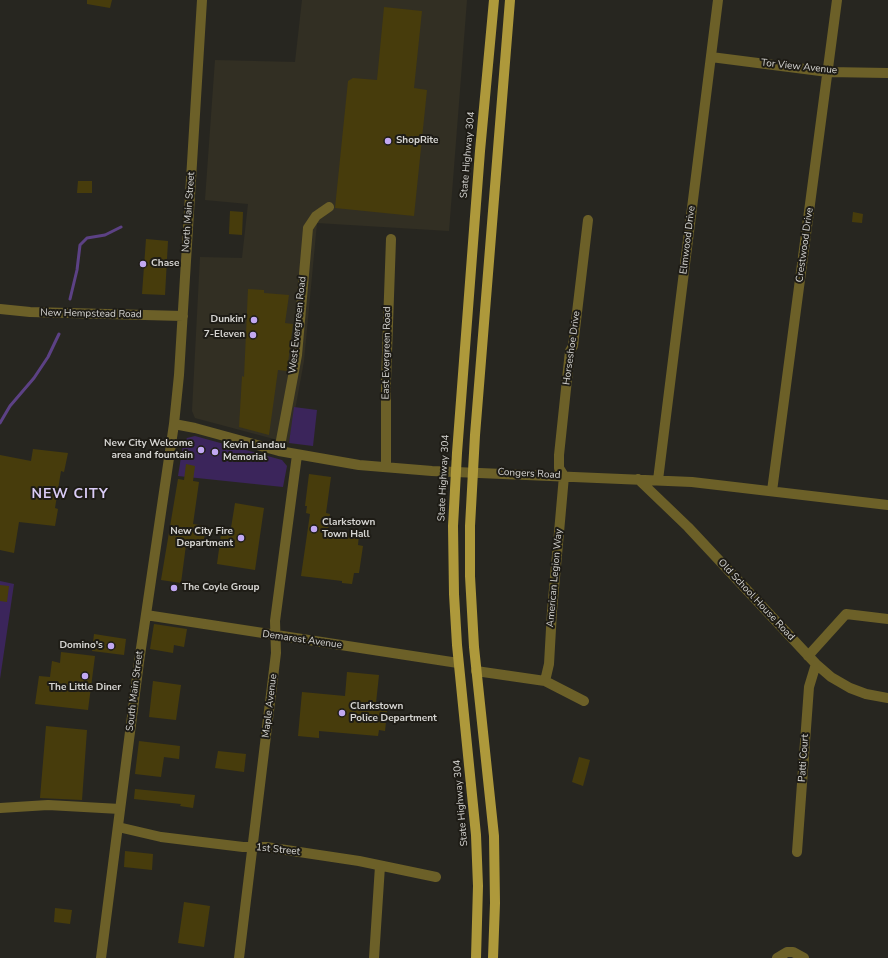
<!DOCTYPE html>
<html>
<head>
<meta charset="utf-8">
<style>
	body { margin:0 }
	canvas { display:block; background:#272620 }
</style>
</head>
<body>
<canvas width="888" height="958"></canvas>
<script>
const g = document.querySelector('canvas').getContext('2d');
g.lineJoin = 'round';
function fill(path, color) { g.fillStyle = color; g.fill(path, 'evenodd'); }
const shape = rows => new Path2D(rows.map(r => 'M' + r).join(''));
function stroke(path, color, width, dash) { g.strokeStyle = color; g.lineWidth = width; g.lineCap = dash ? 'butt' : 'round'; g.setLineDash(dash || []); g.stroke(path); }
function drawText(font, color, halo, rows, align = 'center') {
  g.font = font + ' "Nunito Sans",sans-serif'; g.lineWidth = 4; g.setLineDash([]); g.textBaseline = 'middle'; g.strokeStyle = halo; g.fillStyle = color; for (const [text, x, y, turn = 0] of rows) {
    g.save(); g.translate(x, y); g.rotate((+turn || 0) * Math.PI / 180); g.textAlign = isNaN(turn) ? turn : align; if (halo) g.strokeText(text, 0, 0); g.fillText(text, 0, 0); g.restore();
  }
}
fill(shape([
	[302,0,467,0,449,231,317,223,304,361,289,443,195,418,192,411,200,257,242,258,248,204,205,200,215,60,295,62]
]), '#322f23');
fill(shape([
	[294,407,317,410,313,446,289,443],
	[195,436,282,460,287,466,283,487,178,476,183,445,187,438],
	[0,581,14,584,0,679]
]), '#3b255b');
stroke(shape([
	[70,299,77,270,80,245,87,238,105,235,121,227],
	[0,423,10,406,34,378,48,357,59,334]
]), '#5c4185', 3);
fill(shape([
	[87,0,112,0,110,8,87,4],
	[384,7,422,11,414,88,427,90,414,216,335,208,348,81,353,78,377,80],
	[78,181,92,181,92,193,77,193],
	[230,211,243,212,242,235,229,234],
	[853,212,863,214,862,223,852,222],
	[146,239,168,241,165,295,142,294],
	[248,289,264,290,264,293,289,295,285,323,293,324,287,371,278,370,269,435,239,427,242,376,244,377],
	[33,449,68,453,64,472,61,471,55,508,58,509,55,526,19,522,14,553,0,550,0,455,31,461],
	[186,464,195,466,193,481,199,482,193,524,206,526,203,547,186,545,181,583,161,580,178,479,184,480],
	[309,474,331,477,326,513,330,514,328,530,359,534,358,545,363,546,359,573,354,573,352,584,342,583,342,581,301,576,310,514,306,513,307,506,305,506],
	[235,503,264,508,255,570,217,564,222,527,231,528],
	[0,585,9,586,7,602,0,601],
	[154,624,187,629,184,647,174,645,173,653,150,649],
	[94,634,126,639,124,655,92,651],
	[61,652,95,656,88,710,35,704,39,676,50,677,52,661,60,663],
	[347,672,379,675,376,703,388,704,385,731,379,730,378,736,319,731,319,738,298,736,302,692,345,696],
	[153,681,181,685,176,720,149,717],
	[46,726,87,730,82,800,40,798],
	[139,741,180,746,179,759,164,757,161,777,135,774],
	[218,751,246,754,244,772,215,768],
	[579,757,590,760,583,786,572,782],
	[135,789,195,795,193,808,180,806,181,804,134,799],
	[125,851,153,854,152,870,124,867],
	[184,902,210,906,204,947,178,943],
	[55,908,72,910,70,924,54,922]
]), '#473c0c');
stroke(shape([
	[711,57,828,72,888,73],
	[0,309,30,312,183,316],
	[174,424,195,428,279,451,359,465,432,471,692,482,888,505],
	[279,451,297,355,308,228,316,216,329,207],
	[386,467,386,381,391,239],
	[564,476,559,468,559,455,570,351,573,346,588,220],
	[638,479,688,527,816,664,831,677,850,688,866,694,888,698],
	[658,480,718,0],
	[772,491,837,0],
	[146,615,458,663],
	[808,656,846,614,888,619],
	[476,671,545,681,584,701],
	[545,681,549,664,552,611,564,476],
	[0,808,48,805,120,809],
	[118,827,161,837,243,847,266,847,359,861,436,877],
	[797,852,809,687,816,664],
	[101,958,139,662,174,424,179,375,202,0],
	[239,958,276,653,275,621,297,455],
	[374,958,380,866],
	[777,958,787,952,793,952,804,958]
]), '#6c6028', 10);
stroke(shape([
	[476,958,478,886,476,835,457,645,454,594,453,526,457,453,480,151,494,0],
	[493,958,495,903,494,836,474,647,470,576,470,526,475,435,510,0]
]), '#ae993b', 10);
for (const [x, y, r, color] of [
	[388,141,4,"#c2a8f2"],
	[143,264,4,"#c2a8f2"],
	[254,320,4,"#c2a8f2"],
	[253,335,4,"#c2a8f2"],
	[201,450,4,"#c2a8f2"],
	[215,452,4,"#c2a8f2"],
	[314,529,4,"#c2a8f2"],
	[241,538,4,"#c2a8f2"],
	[174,588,4,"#c2a8f2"],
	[111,646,4,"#c2a8f2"],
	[85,676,4,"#c2a8f2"],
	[342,713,4,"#c2a8f2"]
]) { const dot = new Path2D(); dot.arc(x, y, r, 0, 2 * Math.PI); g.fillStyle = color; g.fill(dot); stroke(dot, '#1e1c16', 1.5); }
drawText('10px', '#d5d4d1', '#1e1c16', [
	["Tor View Avenue",799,67,6],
	["State Highway 304",468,155,-85],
	["North Main Street",189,212,-86],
	["Elmwood Drive",688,240,-83],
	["Crestwood Drive",805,245,-82],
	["New Hempstead Road",91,314,1],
	["West Evergreen Road",298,325,-84],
	["Horseshoe Drive",572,348,-82],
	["East Evergreen Road",387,353,-89],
	["Congers Road",529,474,3],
	["State Highway 304",444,478,-87],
	["American Legion Way",555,578,-85],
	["Old School House Road",756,600,47],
	["Demarest Avenue",302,640,8],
	["South Main Street",135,691,-83],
	["Maple Avenue",270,706,-83],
	["Patti Court",804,758,-86],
	["State Highway 304",461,803,-95],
	["1st Street",278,850,6]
]);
drawText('bold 10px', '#d5d4d1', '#1e1c16', [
	["ShopRite",396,141],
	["Chase",151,264],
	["Dunkin'",246,320,"right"],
	["7-Eleven",245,335,"right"],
	["New City Welcome",193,444,"right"],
	["area and fountain",193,456,"right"],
	["Kevin Landau",223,446],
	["Memorial",223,458],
	["Clarkstown",322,523],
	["Town Hall",322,535],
	["New City Fire",233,532,"right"],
	["Department",233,544,"right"],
	["The Coyle Group",182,588],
	["Domino's",103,646,"right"],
	["The Little Diner",85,688,"center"],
	["Clarkstown",350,707],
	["Police Department",350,719]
], 'left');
g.letterSpacing = '1px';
drawText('bold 14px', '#daccf7', '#1e1c16', [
	["NEW CITY",70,495]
]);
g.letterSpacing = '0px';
</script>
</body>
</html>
